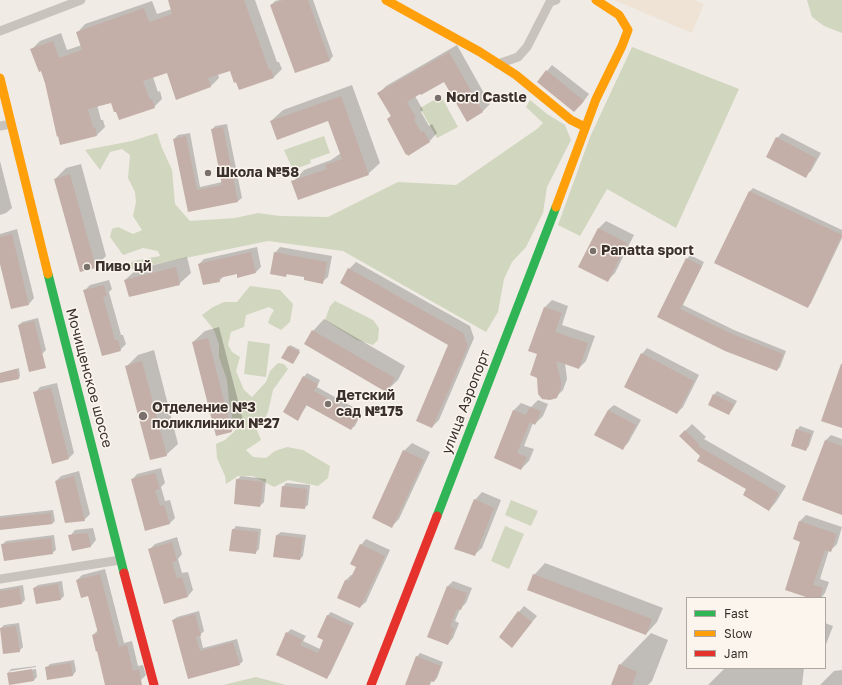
<!DOCTYPE html>
<html>
<head>
<meta charset="utf-8">
<style>
	body { margin:0 }
	#map { position:relative; width:842px; height:685px; overflow:hidden; background:#f0ebe5; font-family:"Golos Text",sans-serif }
	canvas { display:block }
	.legend { position:absolute; left:686px; top:597px; width:140px; height:72px; box-sizing:border-box; background:#fbf5ee; border:1px solid #aea6a0; margin:0; padding:5px 7px; list-style:none; font-size:12px; color:#3b302b }
	.legend li { display:flex; align-items:center; gap:8px; height:20px }
	.legend b { width:20px; border:1px solid #aea6a0 }
</style>
</head>
<body>
<div id="map">
<canvas width="842" height="685"></canvas>
<ul class="legend">
<li><b style="height:5px;background:#30b455"></b>Fast</li>
<li><b style="height:5px;background:#ff9f0a"></b>Slow</li>
<li><b style="height:5px;background:#e5322d"></b>Jam</li>
</ul>
</div>
<script>
const g = document.querySelector('canvas').getContext('2d');
g.lineJoin = 'round';
function fill(path, color) { g.fillStyle = color; g.fill(path, 'evenodd'); }
const shape = rows => new Path2D(rows.map(r => 'M' + r).join(''));
function stroke(path, color, width, dash) { g.strokeStyle = color; g.lineWidth = width; g.lineCap = dash ? 'butt' : 'round'; g.setLineDash(dash || []); g.stroke(path); }
function drawText(font, color, halo, rows, align = 'center') {
  g.font = font + ' "Golos Text",sans-serif'; g.lineWidth = 3; g.setLineDash([]); g.textBaseline = 'middle'; g.strokeStyle = halo; g.fillStyle = color; for (const [text, x, y, turn = 0] of rows) {
    g.save(); g.translate(x, y); g.rotate((+turn || 0) * Math.PI / 180); g.textAlign = isNaN(turn) ? turn : align; if (halo) g.strokeText(text, 0, 0); g.fillText(text, 0, 0); g.restore();
  }
}
fill(shape([
	[807,0,842,0,842,33,824,26,812,17],
	[632,47,739,89,676,228,607,189,580,236,558,225,590,137],
	[441,96,458,127,437,138,420,108],
	[530,100,547,114,565,125,571,140,547,187,543,213,526,247,512,262,504,279,498,312,486,332,343,251,268,241,127,270,120,269,134,261,160,256,158,251,143,248,123,255,110,237,112,229,118,227,133,234,142,230,133,216,136,202,135,192,128,178,130,155,122,149,110,152,100,170,85,150,132,141,157,133,162,148,172,170,175,204,190,221,235,218,258,213,280,216,328,217,398,182,456,185,537,129,543,123,526,107],
	[324,136,330,153,310,160,311,163,293,170,284,150],
	[250,286,280,290,293,304,290,322,281,330,268,323,270,317,274,310,269,307,246,315,244,327,231,332,228,345,232,352,240,357,236,371,244,390,252,397,266,382,270,371,278,363,284,364,288,369,273,390,268,412,264,420,257,430,261,440,246,450,253,457,266,458,275,451,287,447,303,450,330,466,328,478,318,486,288,480,274,487,253,476,238,476,226,484,225,476,217,458,216,444,225,440,235,431,229,401,227,380,219,357,219,344,214,330,202,315,213,307,224,302,237,302],
	[335,301,373,320,379,328,378,340,373,345,357,340,325,320,330,306],
	[248,341,270,344,266,377,244,374],
	[511,500,538,511,531,526,505,515],
	[505,526,524,534,509,569,491,561],
	[256,677,286,685,222,685,223,685]
]), '#d1d6bf');
fill(shape([
	[614,0,695,0,704,4,692,33]
]), '#eee3d5');
fill(shape([
	[169,0,255,0,277,62,279,62,282,69,274,77,239,89,230,69,218,74,219,78,211,86,177,98,167,71,153,77,158,92,160,91,162,99,154,107,112,102,97,105,101,120,103,120,105,127,97,135,46,83,32,49,40,41,61,33,67,50,82,45,77,33,85,24,152,1,157,14,172,9],
	[279,0,313,0,333,56,330,60,296,72,271,5,275,1],
	[457,45,490,104,483,111,467,120,444,81,415,96,423,110,421,112,429,126,432,124,437,133,428,143,388,119,391,116,379,93,386,86],
	[552,65,589,94,580,106,547,71],
	[352,85,380,163,368,174,293,182,304,170,331,160,341,153,329,120,271,121,283,110],
	[227,124,242,198,238,201,189,211,174,139,178,135,190,133,200,187,222,182,212,130,215,126],
	[782,133,821,153,811,171,805,176,777,138],
	[0,161,12,208,6,213,0,215],
	[81,164,106,256,95,267,55,179,66,168],
	[753,188,842,230,842,238,811,303,808,306,716,262,750,191],
	[606,221,634,235,615,273,608,280,599,228],
	[17,229,34,298,29,304,12,308,0,259,0,234],
	[257,247,261,267,256,272,237,273,224,276,219,281,199,264,204,259],
	[280,247,332,256,328,277,322,282,306,276,288,273,286,276,275,253],
	[690,255,704,262,683,305,734,330,786,351,780,367,777,370,658,316,687,259],
	[187,257,191,273,179,284,125,280,137,269],
	[356,262,470,326,474,338,439,420,432,427,450,345,349,269],
	[109,280,112,289,109,292,121,335,123,335,126,344,120,350,85,290,90,285],
	[552,300,568,306,562,325,595,336,586,361,579,368,565,363,567,379,563,390,556,397,538,353,545,307],
	[38,318,46,350,42,354,26,356,19,325,22,322],
	[324,319,405,366,398,380,386,391,313,331],
	[219,327,243,420,231,431,193,342,205,331],
	[290,345,300,350,294,362,283,358],
	[647,348,699,375,683,407,677,413,642,354],
	[154,350,178,444,166,455,127,366,138,355],
	[19,368,20,376,19,378,0,382,0,373],
	[307,373,320,380,317,387,362,412,355,426,351,429,307,405,298,419,304,377],
	[57,383,74,453,69,458,35,393,40,387],
	[717,391,737,401,732,410,729,413,714,395],
	[538,400,548,404,543,416,535,424,533,423,524,446,534,449,529,461,521,469,495,458,514,410,521,403,531,407],
	[614,405,641,420,628,443,622,449,608,410],
	[692,424,706,437,704,439,786,486,776,502,769,510,748,489,701,456,680,436],
	[800,426,814,431,809,446,806,450,797,430],
	[831,435,842,439,842,514,826,440],
	[412,443,430,452,399,519,392,526,404,451],
	[161,468,165,483,161,487,165,501,170,500,175,518,169,524,132,480,137,474],
	[79,471,90,514,84,520,56,481,61,476],
	[241,476,266,479,264,502,260,506,237,480],
	[286,483,310,485,308,505,304,508,283,487],
	[482,492,501,500,482,548,474,555,475,500],
	[53,510,55,521,52,524,0,529,0,516],
	[806,515,842,527,837,544,830,551,829,550,820,579,829,582,825,593,821,598,812,598,801,541,800,521],
	[236,526,261,529,259,549,255,553,233,530],
	[93,528,96,540,91,546,73,550,70,536,75,530],
	[281,532,306,535,303,556,300,559,277,535],
	[54,535,56,550,52,553,2,545,6,541],
	[177,537,182,554,178,559,182,573,188,572,193,590,188,596,165,602,149,550,155,544],
	[366,539,390,550,366,602,360,607,338,597,346,580,351,575,353,575,357,566,361,545],
	[545,563,663,608,657,622,646,634,534,575],
	[105,569,124,643,132,641,138,666,143,665,146,675,141,680,117,685,106,685,98,650,93,635,98,630,89,595,77,580,82,575],
	[62,581,64,596,61,599,34,588,38,585],
	[453,581,472,588,466,603,460,609,455,621,459,623,453,638,448,644,428,636,448,586],
	[23,585,25,600,22,603,0,607,0,589],
	[524,606,537,616,512,647,519,612],
	[199,611,204,631,200,635,203,648,237,639,243,661,239,665,189,678,173,620,177,617],
	[331,612,354,623,330,674,327,677,287,633,291,629,306,636,303,641,320,649,325,640,328,615],
	[19,623,23,647,19,651,0,629,4,625],
	[825,623,833,626,825,647],
	[651,633,668,640,652,681,648,685,612,685,620,665],
	[420,653,443,662,437,678,434,681,432,680,430,685,406,685,417,657],
	[74,660,76,671,73,675,46,668,50,664],
	[36,666,36,667,10,671,10,673,36,669,37,677,34,680,8,673,11,669],
	[725,668,804,668,802,685,708,685],
	[842,670,842,685,820,685,834,671]
]), '#0003');
fill(shape([
	[168,0,244,0,269,70,271,69,274,78,239,90,236,82,234,83,230,71,208,78,211,87,176,100,167,73,143,81,150,100,152,99,155,108,119,120,116,112,114,112,111,103,88,109,93,128,95,127,97,136,60,145,58,136,57,137,45,83,41,71,39,72,30,49,53,41,59,58,82,50,76,32,144,8,149,22,172,14],
	[283,0,308,0,330,61,295,73,270,5],
	[449,52,483,112,467,122,444,82,421,95,420,94,407,102,416,118,414,120,421,132,424,131,430,142,408,156,407,154,406,155,387,119,391,116,377,93],
	[546,70,584,101,574,112,537,82],
	[341,96,369,175,298,200,291,181,327,169,325,165,342,159,328,121,277,140,270,121],
	[223,127,238,202,188,212,173,139,186,136,197,190,222,185,211,129],
	[776,137,816,158,806,178,766,157],
	[70,174,96,268,80,272,54,179],
	[749,191,842,235,808,308,714,263],
	[598,228,627,243,608,282,578,267],
	[12,234,29,305,11,309,0,264,0,237],
	[251,252,256,273,237,278,237,274,219,278,220,282,203,285,198,264],
	[274,252,327,262,323,284,304,280,304,277,286,274,286,277,270,274],
	[686,258,702,266,680,309,730,333,783,354,777,371,725,351,657,317],
	[176,267,180,285,129,297,124,280],
	[348,268,463,333,468,346,432,428,416,421,448,345,340,283],
	[104,285,107,296,103,297,115,340,118,340,121,351,102,356,83,290],
	[544,307,562,313,555,332,588,343,579,369,556,361,561,381,561,387,557,398,550,400,542,399,538,394,537,378,530,375,537,354,528,351],
	[34,321,46,368,29,372,18,325],
	[312,330,395,378,386,392,304,344],
	[208,338,232,432,216,436,192,342],
	[288,346,300,352,293,364,281,358],
	[641,353,694,381,677,414,624,387],
	[142,361,167,456,150,460,125,366],
	[841,364,842,364,842,428,821,421],
	[17,369,19,379,0,383,0,373],
	[303,376,318,384,314,391,359,416,351,430,306,405,298,421,283,412],
	[51,388,69,459,52,464,33,392],
	[713,394,734,404,729,415,708,405],
	[530,407,541,411,535,425,530,422,517,453,527,457,521,470,494,458,513,410,526,415],
	[608,410,636,425,623,450,594,435],
	[796,429,811,434,806,451,791,446],
	[685,430,700,445,698,446,779,493,769,511,743,495,746,489,697,461,700,456,679,436],
	[825,440,842,446,842,515,802,500],
	[403,450,424,460,392,528,372,518],
	[155,473,160,489,155,490,160,506,164,505,170,524,145,531,131,479],
	[74,476,85,521,65,523,55,481],
	[236,479,263,482,260,507,234,504],
	[282,486,307,489,305,509,280,507],
	[474,499,494,508,475,556,454,549],
	[51,513,52,524,0,530,0,518],
	[799,521,837,534,831,552,825,550,813,585,823,588,820,598,809,598,785,590,800,542,793,539],
	[232,529,258,532,256,554,229,551],
	[88,533,91,547,72,551,68,535],
	[276,535,303,538,300,560,273,557],
	[51,538,53,554,4,561,1,544],
	[172,542,177,561,172,562,177,578,182,577,188,597,164,604,148,549],
	[360,544,385,556,360,608,337,598,345,580,349,581,356,567,350,564],
	[100,574,119,647,127,645,133,671,139,669,142,685,105,685,97,651,96,652,92,635,98,633,88,596,81,598,76,580],
	[533,574,652,619,646,635,527,590],
	[58,584,61,600,36,604,33,588],
	[447,586,467,593,461,610,457,609,450,627,454,628,448,645,427,637],
	[19,588,22,604,0,608,0,591],
	[518,611,532,622,512,648,499,637],
	[195,614,201,636,196,637,200,651,233,642,240,665,188,679,172,620],
	[327,615,352,626,327,679,276,655,286,632,303,640,300,645,318,653,323,640,317,637],
	[16,626,20,652,3,654,0,628],
	[416,656,441,666,434,682,430,681,429,685,405,685],
	[71,663,73,676,47,680,45,667],
	[619,664,637,672,632,685,611,685],
	[32,669,34,681,9,685,7,673]
]), '#c3afa7');
stroke(shape([
	[0,31,81,0],
	[498,64,518,57,527,47,550,2,556,0],
	[0,126,11,124],
	[0,579,120,560]
]), '#c9c3be', 9);
stroke(shape([
	[48,274,124,573],
	[437,516,556,207]
]), '#30b455', 9);
stroke(shape([
	[386,0,480,52,516,75,571,120,585,127],
	[0,78,48,274],
	[556,207,596,99,622,46,628,30,619,15,596,0]
]), '#ff9f0a', 9);
stroke(shape([
	[124,573,154,685],
	[371,685,437,516]
]), '#e5322d', 9);
for (const [x, y, r, color] of [
	[438,98,4,"#7a716c"],
	[208,173,4,"#7a716c"],
	[593,251,4,"#7a716c"],
	[87,267,4,"#7a716c"],
	[328,404,4,"#7a716c"],
	[143,416,5,"#7a716c"]
]) { const dot = new Path2D(); dot.arc(x, y, r, 0, 2 * Math.PI); g.fillStyle = color; g.fill(dot); stroke(dot, '#fbf5ee', 1.5); }
drawText('bold 14px', '#3b302b', '#fbf5ee', [
	["Nord Castle",446,98],
	["Школа №58",216,173],
	["Panatta sport",601,251],
	["Пиво цй",95,267],
	["Детский",336,396],
	["сад №175",336,412],
	["Отделение №3",152,408],
	["поликлиники №27",152,424]
], 'left');
drawText('14px', '#3b302b', '#fbf5ee', [
	["Мочищенское шоссе",89,378,75],
	["улица Аэропорт",466,402,-69]
]);
</script>
</body>
</html>
